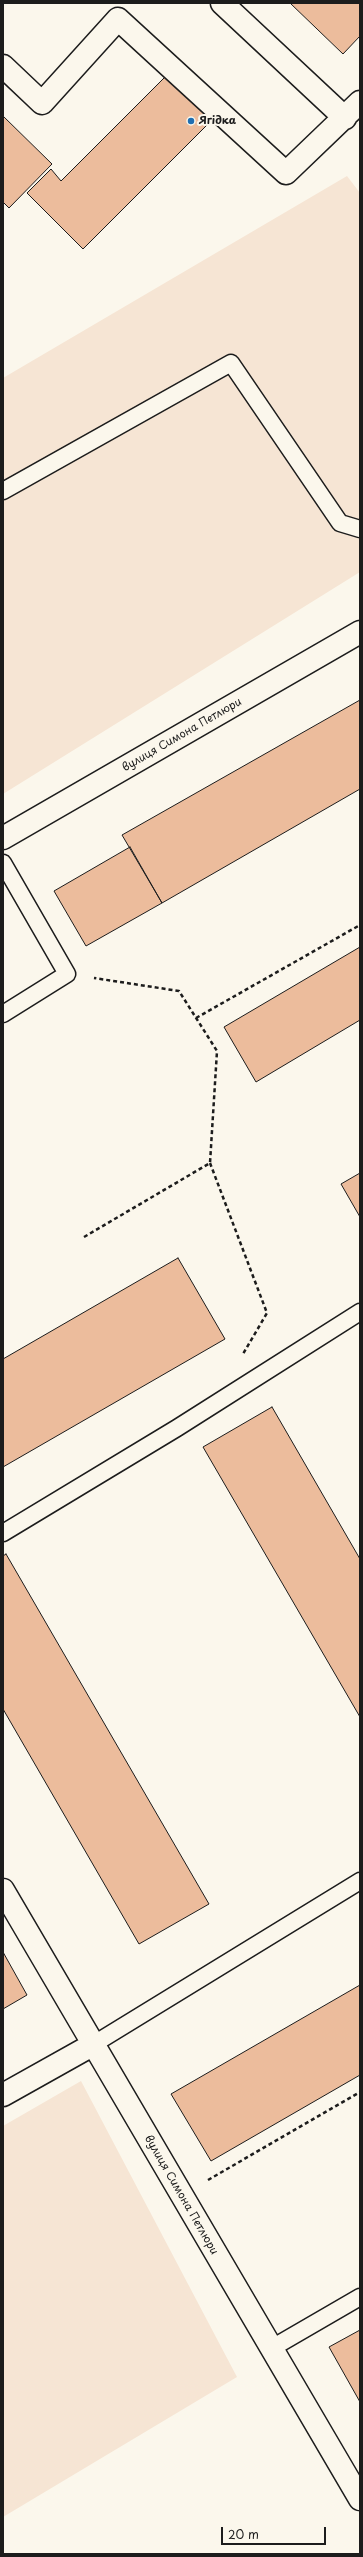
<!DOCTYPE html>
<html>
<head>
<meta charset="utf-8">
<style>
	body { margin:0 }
	#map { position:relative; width:363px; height:2557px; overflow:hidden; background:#fbf7ec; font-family:"Playpen Sans",sans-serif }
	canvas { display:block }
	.frame { position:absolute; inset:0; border:4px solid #1c1c1c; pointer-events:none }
	.scale { position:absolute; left:221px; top:2527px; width:105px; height:18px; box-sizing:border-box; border:2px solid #1c1c1c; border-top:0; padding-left:5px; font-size:12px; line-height:14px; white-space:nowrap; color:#1c1c1c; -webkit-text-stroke:3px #fbf7ec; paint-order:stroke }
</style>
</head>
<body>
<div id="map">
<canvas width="363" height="2557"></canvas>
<div class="frame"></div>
<div class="scale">20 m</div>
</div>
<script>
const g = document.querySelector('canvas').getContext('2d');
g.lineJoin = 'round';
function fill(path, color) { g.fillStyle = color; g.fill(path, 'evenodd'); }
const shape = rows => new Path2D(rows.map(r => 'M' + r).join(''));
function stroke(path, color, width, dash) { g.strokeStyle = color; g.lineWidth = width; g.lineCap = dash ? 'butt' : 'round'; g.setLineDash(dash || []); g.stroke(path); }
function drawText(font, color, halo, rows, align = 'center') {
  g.font = font + ' "Playpen Sans",sans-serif'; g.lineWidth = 4; g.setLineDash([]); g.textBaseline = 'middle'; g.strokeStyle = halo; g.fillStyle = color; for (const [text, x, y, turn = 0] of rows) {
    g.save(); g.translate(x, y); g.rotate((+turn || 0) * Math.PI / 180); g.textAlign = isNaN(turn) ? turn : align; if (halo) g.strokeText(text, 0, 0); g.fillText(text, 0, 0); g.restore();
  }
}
fill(shape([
	[347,176,360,193,360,572,3,794,3,378],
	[81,2081,237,2377,3,2517,3,2126]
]), '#f6e5d4');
const building = shape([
	[290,3,360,3,360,36,343,54,290,3],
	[166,76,211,121,83,249,27,193,51,169,61,181,166,76],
	[3,116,52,164,9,208,3,202,3,116],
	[360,700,360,789,162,903,122,835,360,700],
	[130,847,162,903,86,946,54,891,130,847],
	[360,947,360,1020,256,1082,224,1027,360,947],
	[360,1173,360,1217,341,1184,360,1173],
	[178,1258,225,1339,3,1467,3,1359,178,1258],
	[272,1407,360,1559,360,1717,203,1447,272,1407],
	[6,1554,209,1904,139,1944,3,1709,3,1556,6,1554],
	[3,1952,27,1995,3,2009,3,1952],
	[360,1985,360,2075,211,2161,171,2094,360,1985],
	[360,2330,360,2402,329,2347,360,2330]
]);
fill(building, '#ecbc9c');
stroke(building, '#1c1c1c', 1);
const lane = shape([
	[3,491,231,363,340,523,360,529],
	[3,863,67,974,3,1014],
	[3,1533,177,1428,360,1312],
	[94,2044,360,1881],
	[272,2348,360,2297]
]);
const street = shape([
	[222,3,345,118],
	[3,66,42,103,118,19,286,173,360,102],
	[3,838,360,632],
	[3,1890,360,2499],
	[3,2095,94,2044]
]);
stroke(lane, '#1c1c1c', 19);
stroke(street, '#1c1c1c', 25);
stroke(shape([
	[196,1018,360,925],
	[210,1163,267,1313,243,1354],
	[84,1237,210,1163,217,1051,179,991,94,978],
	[208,2180,360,2092]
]), '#1c1c1c', 2.5, [4, 3]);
stroke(lane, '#fbf7ec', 16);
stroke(street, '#fbf7ec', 22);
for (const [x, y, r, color] of [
	[191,121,4,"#1f6fb2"]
]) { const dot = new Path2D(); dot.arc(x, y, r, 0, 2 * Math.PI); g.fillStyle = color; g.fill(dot); stroke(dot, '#fbf7ec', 1.5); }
drawText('bold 11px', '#1c1c1c', '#fbf7ec', [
	["Ягiдка",199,121]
], 'left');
drawText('11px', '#1c1c1c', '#fbf7ec', [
	["вулиця Симона Петлюри",182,735,-30],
	["вулиця Симона Петлюри",181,2195,60]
]);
</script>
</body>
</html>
